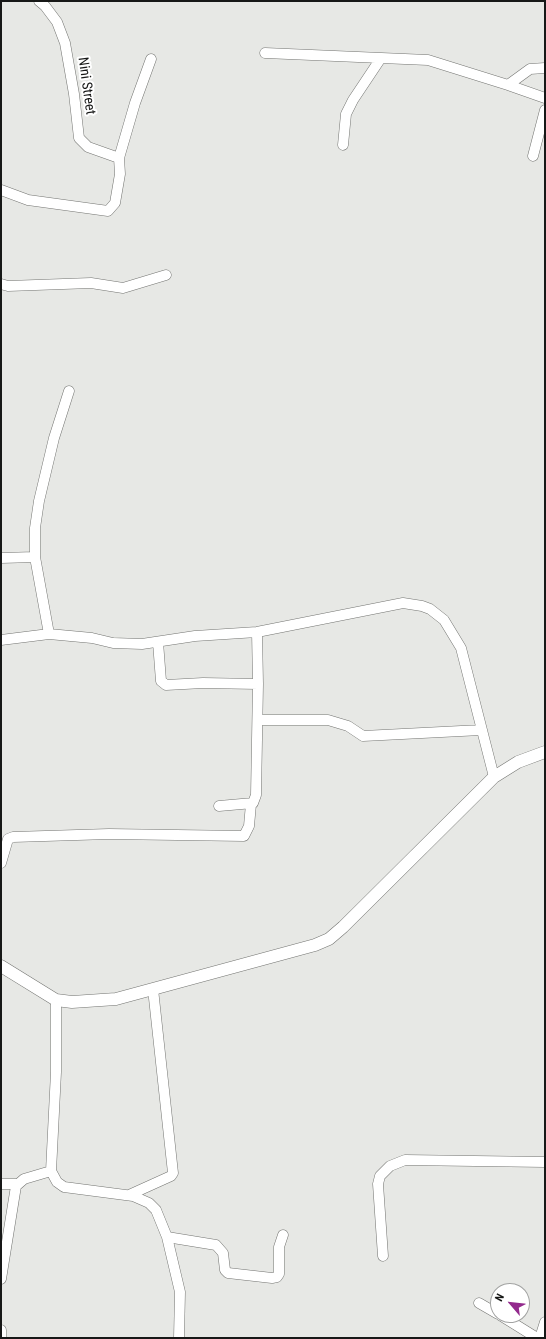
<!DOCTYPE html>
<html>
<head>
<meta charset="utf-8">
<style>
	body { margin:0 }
	#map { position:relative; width:546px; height:1339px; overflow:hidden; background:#e7e8e5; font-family:"Roboto Condensed",sans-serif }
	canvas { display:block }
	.frame { position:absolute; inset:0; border:2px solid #171817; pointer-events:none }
	.north { position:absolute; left:490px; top:1283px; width:40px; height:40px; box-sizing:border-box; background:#fff; border:1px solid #a2a3a2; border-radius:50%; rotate:298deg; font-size:11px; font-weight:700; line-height:16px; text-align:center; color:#171817 }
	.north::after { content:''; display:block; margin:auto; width:14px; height:18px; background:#932a8d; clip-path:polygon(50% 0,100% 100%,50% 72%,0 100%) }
</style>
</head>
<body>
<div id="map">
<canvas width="546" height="1339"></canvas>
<div class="frame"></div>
<div class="north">N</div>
</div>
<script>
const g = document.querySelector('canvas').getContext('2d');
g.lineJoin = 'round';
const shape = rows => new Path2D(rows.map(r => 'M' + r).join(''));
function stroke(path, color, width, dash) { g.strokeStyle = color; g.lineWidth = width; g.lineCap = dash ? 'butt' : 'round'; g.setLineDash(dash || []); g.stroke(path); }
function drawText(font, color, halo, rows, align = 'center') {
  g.font = font + ' "Roboto Condensed",sans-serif'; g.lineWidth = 4; g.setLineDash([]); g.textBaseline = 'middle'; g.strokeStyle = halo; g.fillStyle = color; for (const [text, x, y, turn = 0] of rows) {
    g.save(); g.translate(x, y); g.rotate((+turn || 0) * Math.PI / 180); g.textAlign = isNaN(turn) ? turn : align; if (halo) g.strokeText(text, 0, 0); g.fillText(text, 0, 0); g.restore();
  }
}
const minor = shape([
	[39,1,45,6,57,22,65,43,74,94,79,138,88,147,119,158],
	[265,53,428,60,508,85,530,69,545,68],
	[508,85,545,98],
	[343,145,346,114,353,100,381,58],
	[533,156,545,110],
	[1,190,28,200,108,211,115,203,120,174,119,158,135,103,151,59],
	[1,284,8,286,91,283,123,288,166,275],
	[1,558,35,557],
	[49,634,35,557,35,528,39,501,54,438,69,391],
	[1,640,49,634,92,638,113,643,142,644,195,636,257,632,403,603,422,606,430,609,444,620,461,648,494,777],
	[158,642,161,681,166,685,203,683,258,684],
	[258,720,328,720,348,726,363,736,481,730],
	[219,806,253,803,256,795,258,684,257,632],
	[1,863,8,839,13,837,109,834,244,836,249,826,251,804],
	[56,1000,56,1072,51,1171,57,1182,64,1187,133,1196,149,1203,156,1210,167,1237,180,1292,179,1338],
	[1,1184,17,1184],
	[129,1195,171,1176,173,1173,153,989],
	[167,1237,216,1245,223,1253,225,1270,228,1273,272,1278,277,1277,279,1274,279,1247,283,1235],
	[383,1256,378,1184,380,1176,390,1166,405,1160,545,1162],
	[1,1279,16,1186,24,1179,51,1171],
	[479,1303,498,1314],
	[500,1315,537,1338],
	[1,1330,1,1338],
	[540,1338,545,1322]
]);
const tertiary = shape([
	[1,966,56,1000,72,1002,116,999,315,945,329,939,343,927,494,777,518,762,545,752]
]);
stroke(minor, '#737471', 11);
stroke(tertiary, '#737471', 13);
stroke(minor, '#fff', 10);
stroke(tertiary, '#fff', 12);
drawText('14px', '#171817', '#fff', [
	["Nini Street",86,86,82]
]);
</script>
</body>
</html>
